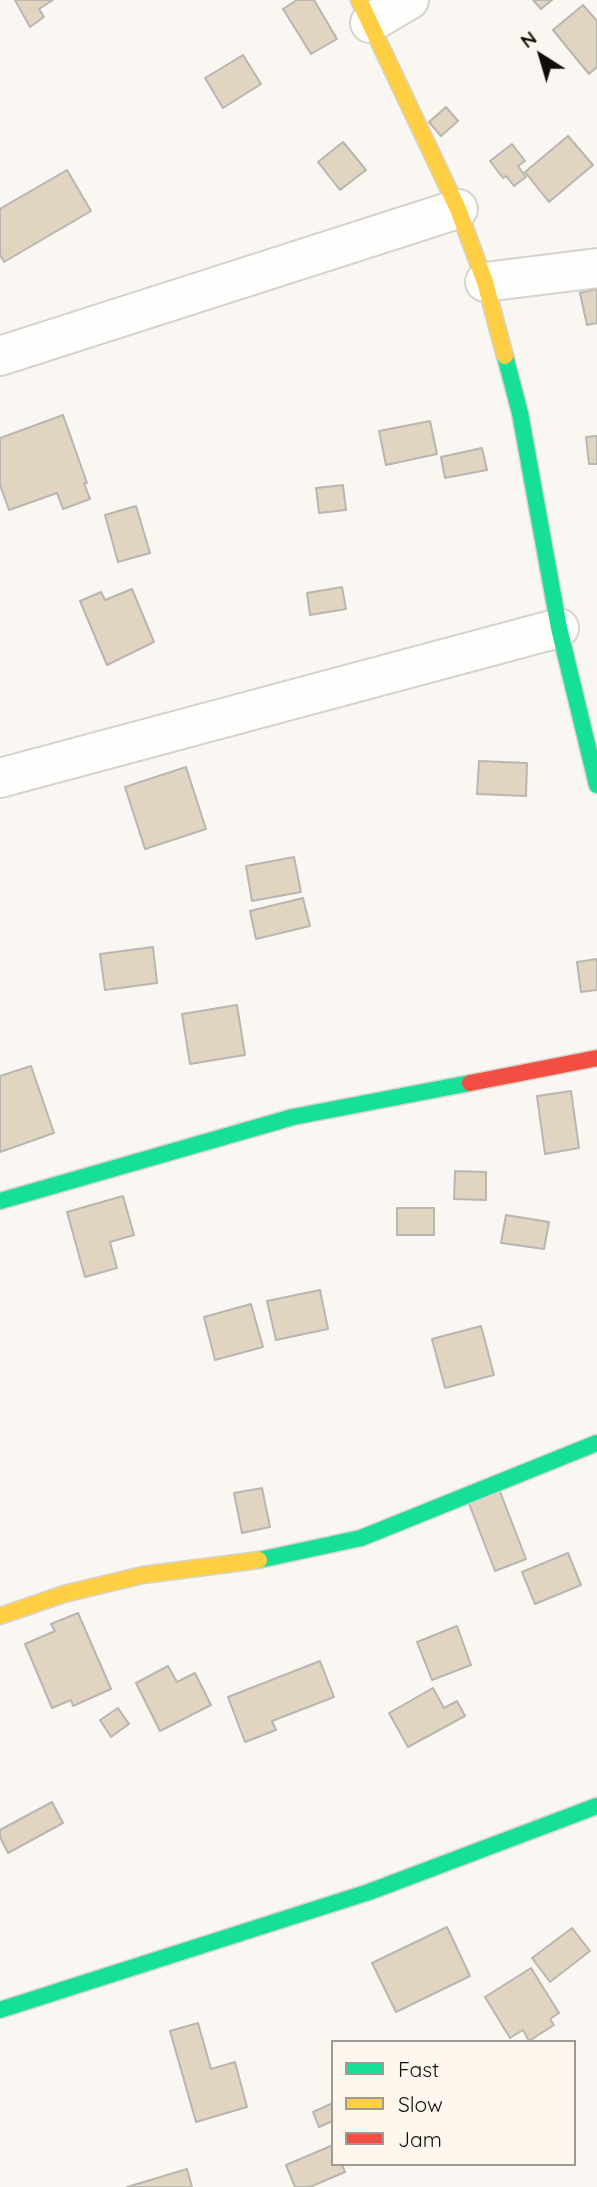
<!DOCTYPE html>
<html>
<head>
<meta charset="utf-8">
<style>
	body { margin:0 }
	#map { position:relative; width:597px; height:2187px; overflow:hidden; background:#faf6f1; font-family:Quicksand,sans-serif }
	canvas { display:block }
	.legend { position:absolute; left:331px; top:2040px; width:245px; height:126px; box-sizing:border-box; background:#fef7ed; border:2px solid #9f9a92; margin:0; padding:9px 12px; list-style:none; font-size:21px; color:#110e0a }
	.legend li { display:flex; align-items:center; gap:14px; height:35px }
	.legend b { width:35px; border:2px solid #9f9a92 }
	.north { position:absolute; left:506px; top:21px; width:70px; height:70px; -webkit-text-stroke:5px #fef7ed; paint-order:stroke; rotate:323deg; font-size:19px; font-weight:700; line-height:28px; text-align:center; color:#110e0a }
	.north::after { content:''; display:block; margin:auto; width:24px; height:32px; background:#110e0a; clip-path:polygon(50% 0,100% 100%,50% 72%,0 100%) }
</style>
</head>
<body>
<div id="map">
<canvas width="597" height="2187"></canvas>
<ul class="legend">
<li><b style="height:9px;background:#16e098"></b>Fast</li>
<li><b style="height:9px;background:#ffcf43"></b>Slow</li>
<li><b style="height:9px;background:#f24e42"></b>Jam</li>
</ul>
<div class="north">N</div>
</div>
<script>
const g = document.querySelector('canvas').getContext('2d');
g.lineJoin = 'round';
function fill(path, color) { g.fillStyle = color; g.fill(path, 'evenodd'); }
const shape = rows => new Path2D(rows.map(r => 'M' + r).join(''));
function stroke(path, color, width, dash) { g.strokeStyle = color; g.lineWidth = width; g.lineCap = dash ? 'butt' : 'round'; g.setLineDash(dash || []); g.stroke(path); }
const building = shape([
	[15,0,53,0,39,9,44,17,30,27,15,0],
	[297,0,314,0,337,39,311,54,283,9,297,0],
	[533,0,552,0,541,9,533,0],
	[583,5,597,21,597,67,589,74,553,30,583,5],
	[243,55,261,84,223,108,205,78,243,55],
	[446,107,458,121,441,136,429,122,446,107],
	[568,136,593,165,549,202,525,172,568,136],
	[343,142,366,170,340,190,318,162,343,142],
	[512,144,525,161,518,166,526,177,514,186,506,176,503,178,490,161,512,144],
	[67,170,91,211,4,262,0,255,0,209,67,170],
	[597,289,597,323,587,325,580,293,597,289],
	[63,415,87,483,84,483,90,499,63,509,57,493,9,510,0,485,0,438,63,415],
	[430,421,437,454,386,465,379,431,430,421],
	[597,436,597,464,589,464,586,437,597,436],
	[482,448,487,470,445,478,441,457,482,448],
	[343,485,346,510,319,513,316,488,343,485],
	[136,506,150,553,118,562,105,515,136,506],
	[342,587,346,609,310,615,307,593,342,587],
	[132,589,154,642,107,665,80,601,101,592,105,600,132,589],
	[479,761,527,763,526,796,477,794,479,761],
	[186,767,206,829,145,849,125,787,186,767],
	[294,857,301,892,252,901,246,866,294,857],
	[303,898,310,926,256,939,250,911,303,898],
	[153,947,157,983,105,990,100,954,153,947],
	[597,959,597,990,581,992,577,962,597,959],
	[237,1005,245,1055,190,1064,182,1014,237,1005],
	[31,1066,54,1133,0,1152,0,1076,31,1066],
	[571,1091,579,1148,545,1154,537,1096,571,1091],
	[455,1171,486,1172,486,1200,454,1199,455,1171],
	[123,1196,134,1235,110,1242,117,1268,85,1277,67,1212,123,1196],
	[397,1208,434,1208,434,1235,397,1235,397,1208],
	[506,1215,549,1222,544,1249,501,1243,506,1215],
	[320,1290,328,1329,276,1340,267,1301,320,1290],
	[251,1304,263,1347,215,1360,204,1317,251,1304],
	[481,1326,494,1375,445,1388,432,1339,481,1326],
	[262,1488,270,1527,242,1533,234,1493,262,1488],
	[499,1489,526,1559,495,1571,468,1501,499,1489],
	[568,1553,581,1585,535,1604,522,1572,568,1553],
	[78,1613,111,1689,73,1706,71,1700,52,1708,25,1644,55,1631,51,1624,78,1613],
	[457,1626,471,1665,432,1680,417,1642,457,1626],
	[320,1661,334,1697,272,1721,276,1730,245,1742,228,1697,320,1661],
	[168,1666,177,1682,195,1673,211,1705,160,1731,136,1683,168,1666],
	[433,1688,444,1708,457,1701,465,1716,408,1747,389,1713,433,1688],
	[118,1708,129,1724,111,1737,100,1720,118,1708],
	[52,1802,63,1823,8,1853,0,1837,0,1830,52,1802],
	[447,1927,470,1976,396,2012,372,1963,447,1927],
	[572,1928,590,1951,550,1982,532,1958,572,1928],
	[531,1968,559,2013,550,2019,554,2025,529,2041,523,2030,510,2038,485,1997,531,1968],
	[198,2023,211,2069,235,2062,247,2107,196,2122,170,2031,198,2023],
	[333,2103,333,2121,319,2127,313,2112,333,2103],
	[333,2145,333,2164,342,2164,345,2172,310,2187,295,2187,286,2165,333,2145],
	[187,2169,192,2187,127,2187,187,2169]
]);
fill(building, '#e1d4c1');
stroke(building, '#b9b5b1', 2);
const street = shape([
	[370,23,409,0],
	[485,282,597,268],
	[0,356,458,209],
	[0,778,559,628]
]);
const fast = shape([
	[505,356,520,413,559,628,597,785],
	[0,1201,293,1117,470,1083],
	[259,1560,361,1538,597,1443],
	[0,2010,369,1892,597,1806]
]);
const slow = shape([
	[359,0,458,209,485,282,505,356],
	[0,1616,64,1594,143,1575,259,1560]
]);
const jam = shape([
	[470,1083,597,1058]
]);
stroke(street, '#d6d3ce', 42);
stroke(fast, '#d6d3ce', 19);
stroke(slow, '#d6d3ce', 19);
stroke(jam, '#d6d3ce', 19);
stroke(street, '#fefefd', 38);
stroke(fast, '#16e098', 16);
stroke(slow, '#ffcf43', 16);
stroke(jam, '#f24e42', 16);
</script>
</body>
</html>
